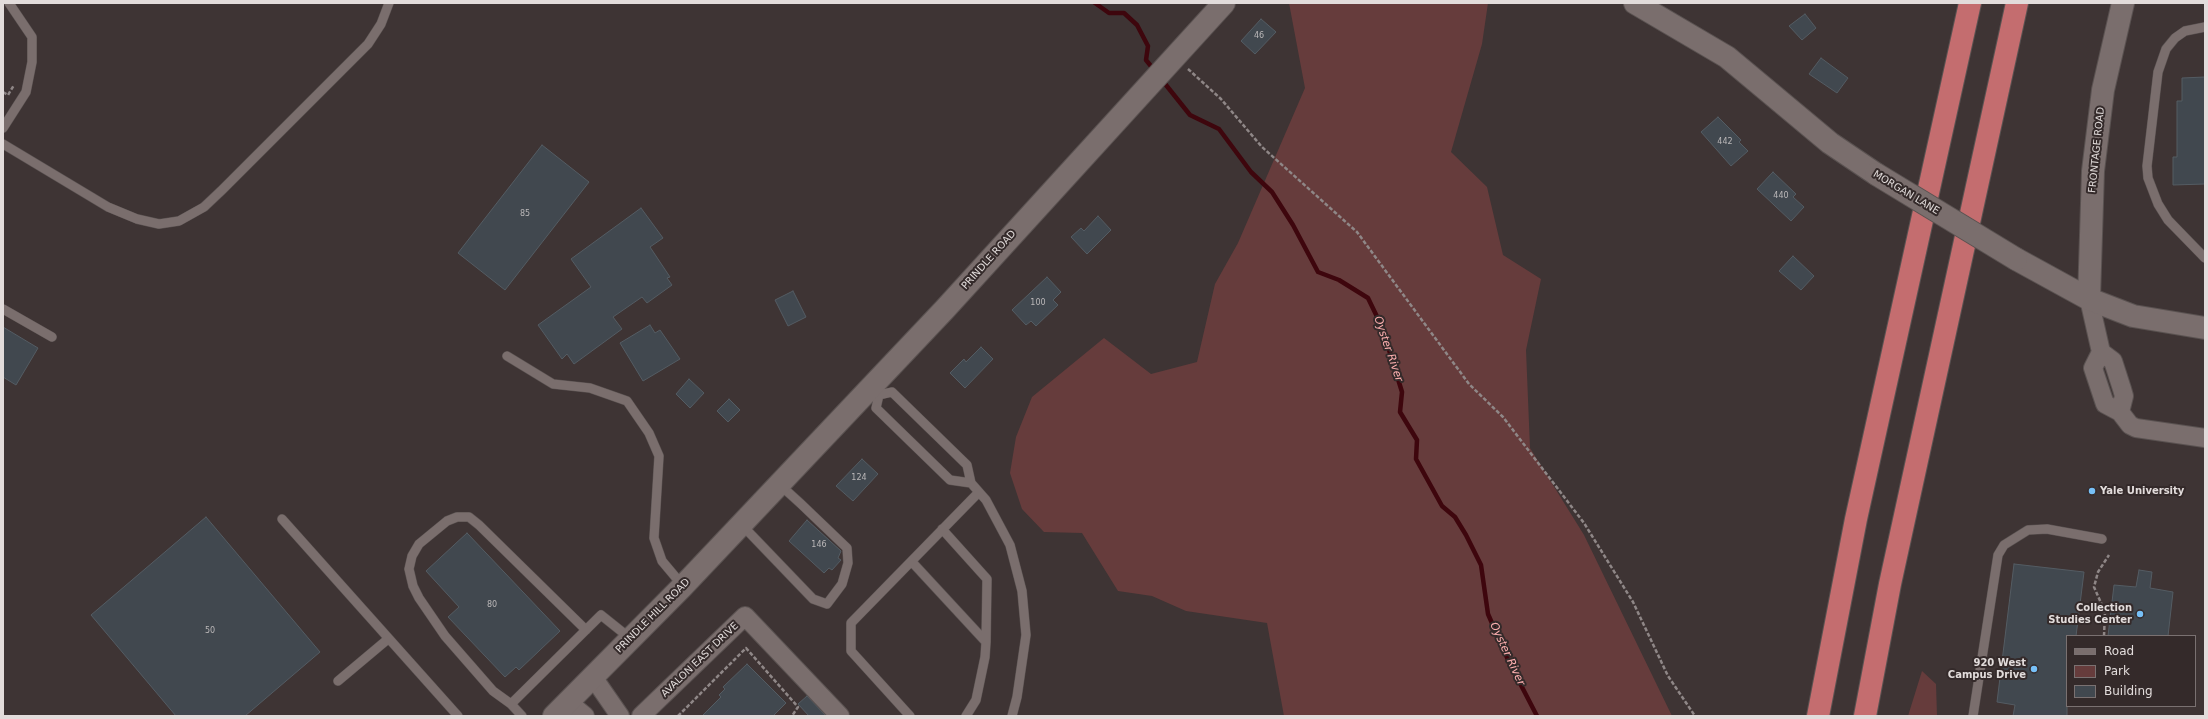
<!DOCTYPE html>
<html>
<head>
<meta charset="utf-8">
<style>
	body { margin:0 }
	#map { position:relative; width:2208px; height:719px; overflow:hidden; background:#3e3434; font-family:"DejaVu Sans",sans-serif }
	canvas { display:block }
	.frame { position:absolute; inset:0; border:4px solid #e2dcdb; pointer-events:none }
	.legend { position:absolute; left:2066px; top:635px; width:130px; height:72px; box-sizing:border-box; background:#342a2a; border:1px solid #7a7171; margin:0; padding:5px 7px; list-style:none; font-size:12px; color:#e2dcdb }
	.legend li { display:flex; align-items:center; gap:8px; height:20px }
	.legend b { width:20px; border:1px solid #7a7171 }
</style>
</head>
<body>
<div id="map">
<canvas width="2208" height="719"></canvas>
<div class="frame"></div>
<ul class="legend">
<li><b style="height:5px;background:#7a6e6d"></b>Road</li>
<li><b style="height:11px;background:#663c3c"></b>Park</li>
<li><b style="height:11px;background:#41484f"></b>Building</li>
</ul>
</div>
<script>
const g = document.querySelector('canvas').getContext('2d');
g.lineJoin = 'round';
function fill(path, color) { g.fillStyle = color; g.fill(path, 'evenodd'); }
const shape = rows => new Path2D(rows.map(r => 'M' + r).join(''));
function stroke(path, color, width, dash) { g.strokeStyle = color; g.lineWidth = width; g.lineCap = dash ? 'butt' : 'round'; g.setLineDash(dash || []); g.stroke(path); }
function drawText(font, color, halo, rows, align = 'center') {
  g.font = font + ' "DejaVu Sans",sans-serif'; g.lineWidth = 4; g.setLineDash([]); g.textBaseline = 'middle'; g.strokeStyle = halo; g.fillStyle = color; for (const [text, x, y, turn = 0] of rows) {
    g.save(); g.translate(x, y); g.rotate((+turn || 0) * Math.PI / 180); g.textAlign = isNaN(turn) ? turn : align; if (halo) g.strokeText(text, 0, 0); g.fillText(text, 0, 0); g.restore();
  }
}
fill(shape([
	[1289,3,1488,3,1482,44,1451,152,1487,187,1503,255,1541,279,1526,350,1530,448,1584,535,1672,716,1284,716,1267,623,1186,611,1152,596,1118,591,1082,533,1044,532,1022,509,1010,473,1016,437,1032,397,1104,338,1151,374,1197,362,1215,284,1238,243,1305,88],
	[1922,671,1936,684,1937,716,1908,716]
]), '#663c3c');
stroke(shape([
	[1095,3,1109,13,1124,13,1137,25,1148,46,1146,60,1155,71],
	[1162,80,1190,115,1219,129,1251,172,1272,192,1293,225,1318,272,1339,280,1368,298,1382,327,1402,392,1400,412,1417,440,1416,459,1442,506,1455,517,1466,535,1481,565,1488,614,1509,662,1537,716]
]), '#3e060d', 4.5);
const building = shape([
	[1805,14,1816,28,1802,40,1789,26,1805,14],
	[1261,19,1276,32,1255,54,1241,41,1261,19],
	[1821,58,1848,78,1837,93,1809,74,1821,58],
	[2205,77,2205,184,2173,185,2173,157,2177,157,2177,101,2182,101,2182,78,2205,77],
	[1718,117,1741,140,1739,142,1748,151,1731,166,1701,132,1718,117],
	[542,145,589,182,505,290,458,253,542,145],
	[1773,172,1796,194,1793,197,1804,207,1791,221,1757,189,1773,172],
	[641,208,663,238,650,247,670,277,667,278,672,285,647,303,642,297,613,317,622,329,574,364,567,354,562,359,538,325,591,287,571,259,641,208],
	[1098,216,1111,230,1087,254,1071,237,1081,228,1084,231,1098,216],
	[1793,256,1814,276,1801,290,1779,271,1793,256],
	[1047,277,1061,292,1053,300,1058,305,1036,326,1031,321,1026,325,1012,310,1047,277],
	[793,291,806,317,788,326,775,300,793,291],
	[650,325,655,333,660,330,680,359,643,381,620,343,650,325],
	[3,327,38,348,16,385,3,377,3,327],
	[981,347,993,359,965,388,950,373,964,359,966,362,981,347],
	[689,379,704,393,690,408,676,394,689,379],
	[729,399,740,410,728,422,717,411,729,399],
	[862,459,878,474,853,501,836,486,862,459],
	[206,517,320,652,245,716,176,716,91,615,206,517],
	[807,520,841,551,838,558,841,560,832,570,829,568,824,573,789,541,807,520],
	[467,533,560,631,519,670,516,667,505,677,448,617,459,607,426,571,467,533],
	[2014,564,2084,572,2076,636,2067,636,2067,716,2013,716,2015,705,1997,702,2014,564],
	[2139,570,2152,572,2150,588,2173,592,2168,636,2108,636,2114,585,2136,587,2139,570],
	[747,664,786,703,773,716,702,716,721,697,719,695,725,689,723,687,747,664],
	[807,696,826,716,809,716,798,704,807,696]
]);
fill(building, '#41484f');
stroke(building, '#545c63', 1);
const service = shape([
	[2205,27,2185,31,2175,38,2166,49,2158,72,2147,166,2148,178,2158,204,2168,220,2205,258],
	[3,128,26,92,32,62,32,37,9,3],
	[3,144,108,207,137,219,159,224,179,221,204,207,222,190,368,44,381,24,389,3],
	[3,309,52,337],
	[507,356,553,384,590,388,627,401,649,433,659,456,654,538,662,561,683,586],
	[879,395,892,392,967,465,971,483,986,500,1010,545,1022,591,1026,635,1017,697,1012,716],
	[879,395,876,408,950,480,971,483],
	[282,519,458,716],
	[741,524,813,599,827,604,842,584,848,563,847,548,800,503,779,484],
	[942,529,987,579,986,642],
	[912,562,986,642,985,657,976,700,966,716],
	[338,681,388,639],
	[511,704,601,615,631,639],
	[522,716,511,704,493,691,445,636,419,598,413,586,409,569,412,556,419,544,447,521,457,517,469,517,479,525,586,630],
	[910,716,851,651,851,623,979,492],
	[1973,716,1998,555,2004,545,2028,530,2047,529,2102,539]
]);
const minor = shape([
	[2089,299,2101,352,2093,368,2105,404,2120,412,2130,425,2136,428,2205,438],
	[2101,352,2113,361,2122,389,2124,396,2120,412],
	[593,677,620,716],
	[568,702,585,716],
	[641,716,745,616,840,716]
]);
const tertiary = shape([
	[1635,3,1727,57,1830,143,1876,174],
	[2016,259,2089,299,2133,316,2205,328],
	[2089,299,2093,171,2103,90,2123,3],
	[554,716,683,586,945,309,1224,3]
]);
const motorway = shape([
	[1818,716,1856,519,1970,3],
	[1865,716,1890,584,2017,3]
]);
stroke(service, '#5a5251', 10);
stroke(minor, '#5a5251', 20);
stroke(tertiary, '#5a5251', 24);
stroke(motorway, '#5a5251', 24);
stroke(shape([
	[1188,69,1221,99,1262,147,1357,232,1469,384,1503,417,1584,523,1633,602,1668,676,1695,716],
	[3,92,8,95,14,85],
	[2104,636,2105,612,2094,587,2098,572,2109,555],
	[678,716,746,648,798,707,792,716]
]), '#8f8787', 2.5, [4, 2]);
stroke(service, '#7a6e6d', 9);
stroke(minor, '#7a6e6d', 18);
stroke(tertiary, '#7a6e6d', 22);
stroke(motorway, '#c46d6f', 22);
const tertiaryBridge = shape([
	[1876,174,2016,259]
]);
stroke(tertiaryBridge, '#5a5251', 24, []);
stroke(tertiaryBridge, '#7a6e6d', 22);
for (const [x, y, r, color] of [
	[2092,491,4,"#77c0f7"],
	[2140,614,4,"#77c0f7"],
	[2034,669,4,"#77c0f7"]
]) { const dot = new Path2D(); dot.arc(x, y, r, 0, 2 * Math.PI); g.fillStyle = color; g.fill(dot); stroke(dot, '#342a2a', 1.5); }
drawText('8px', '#bab7b8', null, [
	["46",1259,36],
	["442",1725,142],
	["440",1781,196],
	["85",525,214],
	["100",1038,303],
	["124",859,478],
	["146",819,545],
	["80",492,605],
	["50",210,631]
]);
drawText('10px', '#e2dcdb', '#342a2a', [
	["FRONTAGE ROAD",2097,150,-84],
	["MORGAN LANE",1906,193,31],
	["PRINDLE ROAD",989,260,-48],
	["PRINDLE HILL ROAD",653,616,-45],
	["AVALON EAST DRIVE",700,660,-44]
]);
drawText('bold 10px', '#e2dcdb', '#342a2a', [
	["Yale University",2100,491,"left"],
	["Collection",2132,608],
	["Studies Center",2132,620],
	["920 West",2026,663],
	["Campus Drive",2026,675]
], 'right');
drawText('italic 11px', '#fdafaf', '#342a2a', [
	["Oyster River",1388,349,71],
	["Oyster River",1507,654,65]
]);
</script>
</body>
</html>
